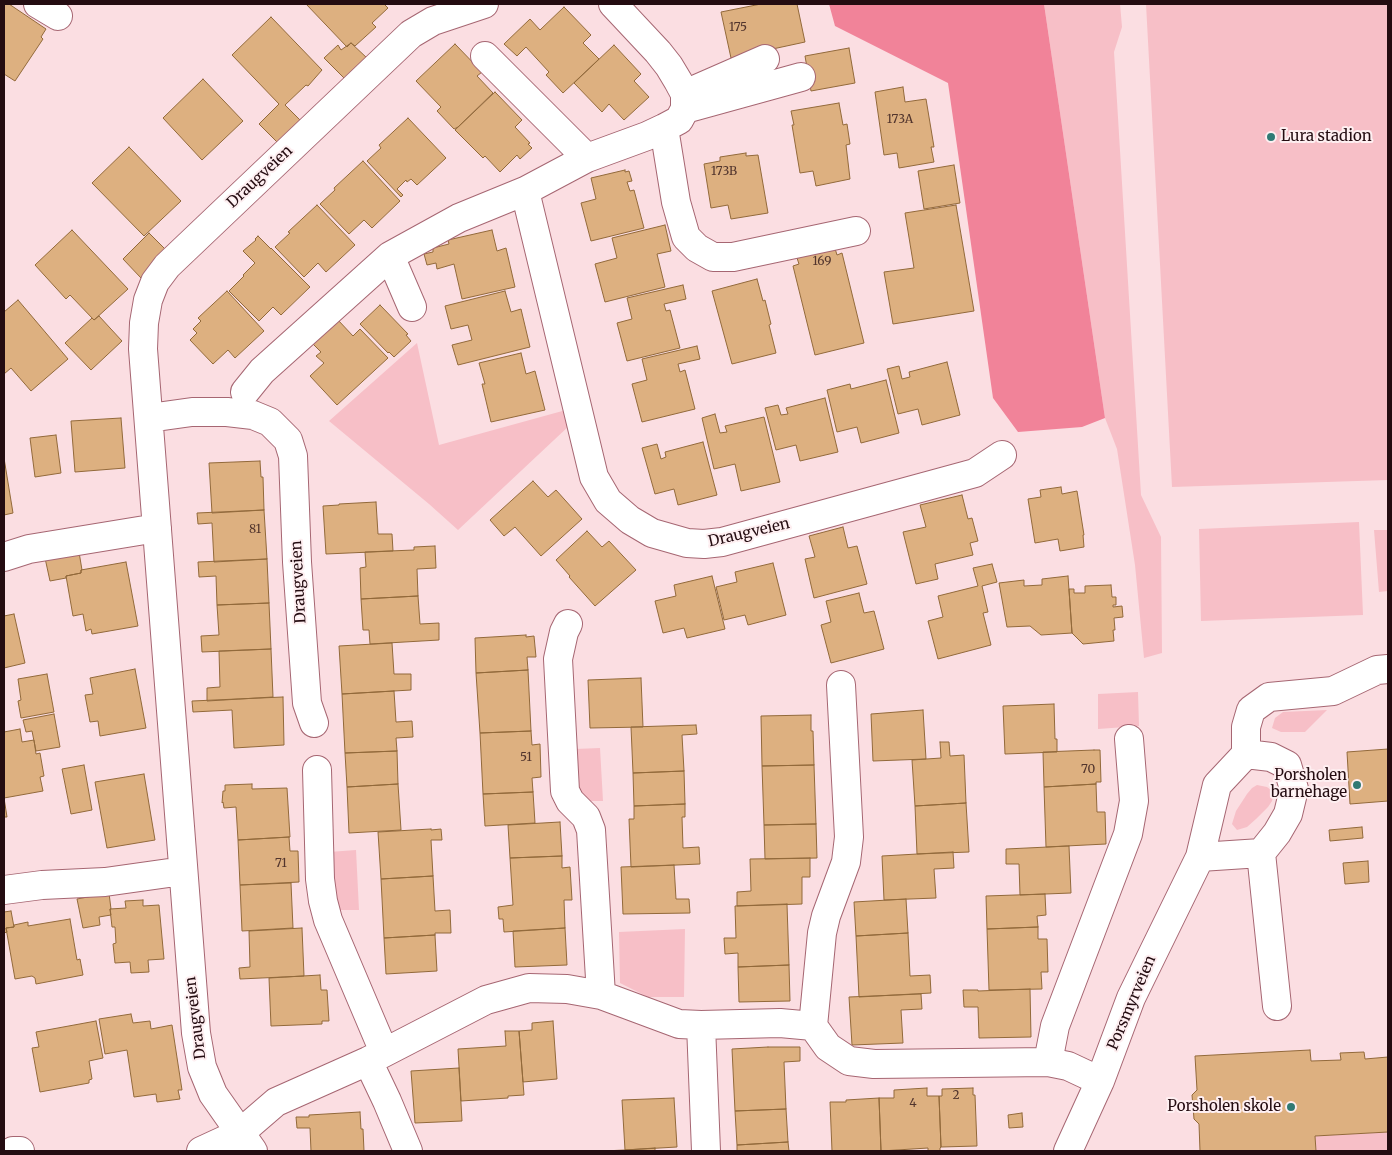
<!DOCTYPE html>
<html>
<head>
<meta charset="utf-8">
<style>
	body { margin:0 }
	#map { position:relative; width:1392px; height:1155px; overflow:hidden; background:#fbdee2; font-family:Merriweather,serif }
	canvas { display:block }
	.frame { position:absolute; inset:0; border:5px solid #240c11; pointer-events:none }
</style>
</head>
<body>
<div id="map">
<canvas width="1392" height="1155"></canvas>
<div class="frame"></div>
</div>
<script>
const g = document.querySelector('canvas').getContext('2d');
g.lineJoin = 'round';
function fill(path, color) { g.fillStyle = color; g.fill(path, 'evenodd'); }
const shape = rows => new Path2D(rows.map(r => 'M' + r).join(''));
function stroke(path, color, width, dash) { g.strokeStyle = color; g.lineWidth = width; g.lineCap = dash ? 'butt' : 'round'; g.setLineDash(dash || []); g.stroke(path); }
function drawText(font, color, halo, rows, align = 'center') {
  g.font = font + ' Merriweather,serif'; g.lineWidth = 4; g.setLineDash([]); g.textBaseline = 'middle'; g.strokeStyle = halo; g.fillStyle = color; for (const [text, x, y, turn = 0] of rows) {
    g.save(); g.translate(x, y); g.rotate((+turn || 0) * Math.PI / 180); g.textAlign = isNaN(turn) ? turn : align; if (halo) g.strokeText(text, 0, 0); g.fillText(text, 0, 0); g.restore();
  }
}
fill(shape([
	[1044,4,1120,4,1122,27,1114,52,1141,495,1161,537,1162,653,1144,658,1135,565,1117,449,1105,418],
	[1146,4,1388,4,1388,480,1172,487],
	[417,343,439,445,566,410,570,425,458,530,429,504,329,421],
	[1359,522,1363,615,1201,621,1199,529],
	[1374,530,1388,530,1388,591,1379,592],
	[1138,692,1139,726,1098,729,1098,694],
	[1327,710,1305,732,1281,732,1272,728,1275,718,1283,712],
	[600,748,603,801,585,801,577,794,575,749],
	[1257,785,1267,787,1271,790,1273,796,1272,801,1268,807,1256,819,1247,827,1237,830,1232,824,1236,811,1247,794,1252,788],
	[356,850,359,910,337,910,329,852],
	[685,929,684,997,648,997,620,983,619,932],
	[1388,1132,1388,1151,1316,1151,1315,1136]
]), '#f7bfc7');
fill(shape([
	[829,4,1044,4,1105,418,1082,427,1018,432,993,398,948,83,835,26]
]), '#f18399');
const building = shape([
	[4,4,9,4,46,29,41,37,43,39,15,81,4,74,4,4],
	[306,4,384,4,388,8,372,23,376,27,355,46,351,43,347,47,306,4],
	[761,4,797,4,805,42,731,58,721,12,761,4],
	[564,7,591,35,583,43,599,59,563,93,546,75,549,72,526,47,517,56,504,44,530,19,540,30,564,7],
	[271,17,322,70,308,86,306,85,285,105,301,121,278,143,259,124,279,104,232,55,271,17],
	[351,43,367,58,345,79,324,58,338,45,341,50,351,43],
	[455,44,482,72,477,76,493,93,458,127,454,129,437,111,441,107,416,81,455,44],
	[614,45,641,74,634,81,649,97,624,120,609,104,602,112,574,83,614,45],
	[849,48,855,83,811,91,805,56,849,48],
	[203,79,243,121,202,160,163,118,203,79],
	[903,87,905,102,926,99,934,147,931,147,934,162,899,168,897,153,884,155,875,92,903,87],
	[495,92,522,120,515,127,530,143,528,144,532,148,520,159,517,155,500,172,485,156,483,158,455,130,495,92],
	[839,103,843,125,847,124,850,144,846,145,850,179,816,186,813,171,800,173,792,125,794,125,791,111,839,103],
	[408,118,446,158,417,185,411,179,407,182,406,180,397,189,403,195,401,197,367,161,381,148,379,145,408,118],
	[129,147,181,201,144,236,92,183,129,147],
	[746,153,746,156,758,155,768,213,731,219,728,205,711,208,704,164,720,161,720,157,746,153],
	[363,161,400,201,372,228,364,220,349,234,320,204,335,190,334,188,363,161],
	[954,165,960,203,924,209,918,171,954,165],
	[625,170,625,172,629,171,632,181,627,182,630,191,634,190,644,228,591,241,581,203,596,199,591,178,625,170],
	[317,205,355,245,326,272,318,263,304,277,275,247,290,233,288,232,317,205],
	[956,205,974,311,893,324,884,272,914,268,905,213,956,205],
	[665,225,671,251,657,254,665,287,605,302,595,264,617,258,612,238,665,225],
	[72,230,128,289,94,320,70,295,66,299,35,265,72,230],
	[492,230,497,251,506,248,515,287,462,299,454,264,437,269,436,263,427,265,424,254,433,252,433,248,449,244,448,240,492,230],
	[149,233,168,252,141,278,123,259,149,233],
	[258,236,271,249,271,248,310,287,281,315,273,307,259,321,229,291,244,276,243,275,255,263,243,251,256,240,255,239,258,236],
	[834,245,837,255,842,253,864,343,815,355,793,266,799,264,795,252,834,245],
	[757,279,763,301,765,300,771,324,769,325,776,353,732,364,712,291,757,279],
	[683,285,686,299,664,304,666,311,670,310,680,348,627,361,617,323,632,319,627,298,683,285],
	[227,291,264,331,235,358,228,350,213,364,190,340,197,333,193,329,201,321,198,318,227,291],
	[505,291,511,312,521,309,530,347,458,365,452,345,472,340,468,325,451,329,445,306,505,291],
	[18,300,68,359,31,391,11,368,4,374,4,312,18,300],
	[380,305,408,334,406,335,411,341,394,357,389,352,388,353,360,324,380,305],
	[99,316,122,341,91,370,65,343,92,318,94,320,99,316],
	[338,320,353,336,360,329,388,358,337,405,310,376,324,363,316,356,321,352,313,344,338,320],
	[697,346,700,359,678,364,680,372,685,370,695,409,642,422,632,384,647,380,642,359,697,346],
	[521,353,526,374,535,371,545,410,491,422,482,384,485,384,479,363,521,353],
	[947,362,960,415,922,425,918,409,898,414,887,369,899,366,902,379,910,377,909,372,947,362],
	[886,380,899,433,861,443,857,427,837,432,827,390,850,384,851,389,886,380],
	[825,398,838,452,800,461,796,445,776,450,765,408,778,405,781,415,788,414,786,408,825,398],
	[715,414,720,433,727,432,725,426,764,417,780,482,741,491,735,464,714,469,702,418,715,414],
	[121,418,125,468,75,472,71,421,121,418],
	[56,435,61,473,35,477,30,438,56,435],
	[703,442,717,495,678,505,674,489,655,494,642,448,657,444,661,459,666,457,665,452,703,442],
	[4,458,13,513,4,515,4,458],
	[260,461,261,477,263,477,264,510,212,513,209,463,260,461],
	[533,481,548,497,556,490,582,519,541,556,515,527,504,536,490,520,533,481],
	[1061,487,1062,494,1077,491,1084,535,1083,535,1084,547,1060,551,1058,539,1035,543,1028,499,1041,497,1040,490,1061,487],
	[962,495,968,519,972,518,978,541,970,543,973,555,935,564,938,579,916,584,903,532,926,527,920,505,962,495],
	[376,502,378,534,392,534,393,551,326,554,323,506,339,505,339,504,376,502],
	[264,510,267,559,214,562,212,523,198,524,197,513,264,510],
	[843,527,848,548,857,546,867,584,814,598,805,559,815,557,809,536,843,527],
	[587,531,602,547,609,541,636,570,595,606,569,577,570,576,556,560,587,531],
	[435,546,436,568,417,569,418,596,361,599,360,568,366,567,365,552,414,550,414,547,435,546],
	[79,552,82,570,81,570,81,573,66,576,66,578,50,581,45,558,79,552],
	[267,559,269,603,217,605,216,576,199,577,198,562,267,559],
	[126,562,138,626,92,634,91,629,86,631,83,614,73,616,66,576,81,573,81,570,126,562],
	[773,563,786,615,748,625,745,615,724,620,716,587,737,582,735,572,773,563],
	[992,564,997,582,982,586,988,612,983,613,991,645,938,659,928,621,943,617,938,596,978,586,973,568,992,564],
	[712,576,725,629,687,638,684,628,663,633,655,601,676,596,674,585,712,576],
	[1068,576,1072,633,1041,635,1030,626,1007,627,999,583,1024,580,1024,586,1042,585,1042,579,1068,576],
	[1111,585,1112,597,1116,597,1116,605,1113,605,1113,607,1122,606,1123,617,1114,618,1115,630,1113,630,1114,641,1083,644,1072,633,1069,589,1074,589,1074,593,1085,593,1085,586,1111,585],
	[859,593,864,613,874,611,884,649,831,663,821,625,831,622,826,601,859,593],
	[418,596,420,624,439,623,439,640,370,644,369,630,363,630,361,599,418,596],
	[269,603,271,649,202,652,201,636,219,635,217,605,269,603],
	[14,614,25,663,4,668,4,616,14,614],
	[526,635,526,637,534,636,536,657,527,657,528,670,476,673,475,638,526,635],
	[392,643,394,674,411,674,411,690,342,694,339,646,392,643],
	[271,649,273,697,207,701,207,688,220,687,219,651,271,649],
	[135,669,146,728,100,736,98,721,90,722,85,695,93,694,90,678,135,669],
	[528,670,531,731,480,733,476,673,528,670],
	[47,674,54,712,21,718,18,701,21,700,18,679,47,674],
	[641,678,643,727,590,728,588,680,641,678],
	[394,691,396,722,412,721,413,737,396,738,397,751,345,753,342,694,394,691],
	[283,697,284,745,234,748,232,710,193,712,192,701,283,697],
	[1054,704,1055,739,1057,739,1057,752,1005,754,1003,706,1054,704],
	[923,710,926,759,873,761,871,714,923,710],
	[54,714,60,747,36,751,32,731,26,732,23,720,54,714],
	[811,715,811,731,813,731,814,765,762,766,761,716,811,715],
	[696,725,697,734,682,735,684,771,633,773,631,727,696,725],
	[20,729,22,742,34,740,36,754,40,753,44,776,40,777,43,791,4,798,7,817,4,817,4,732,20,729],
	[531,731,532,745,540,744,541,777,532,778,533,792,483,794,480,733,531,731],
	[940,742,949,742,950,756,964,755,966,803,915,806,912,760,941,758,940,742],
	[1388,749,1388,801,1350,804,1347,752,1388,749],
	[1094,750,1100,750,1101,782,1096,782,1096,784,1044,787,1043,752,1094,750],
	[397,751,398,784,347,787,345,753,397,751],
	[84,765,92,810,71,814,62,769,84,765],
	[814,765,816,824,764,825,762,766,814,765],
	[684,771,685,804,634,806,633,773,684,771],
	[144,774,155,840,107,848,95,782,144,774],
	[252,784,252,789,287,788,290,837,238,840,236,807,224,808,223,802,222,803,223,791,225,791,225,785,252,784],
	[398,784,401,830,349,833,347,787,398,784],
	[1096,784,1097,812,1105,812,1106,844,1046,847,1044,787,1096,784],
	[533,792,535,823,485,826,483,794,533,792],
	[966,803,969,852,917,854,915,806,966,803],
	[685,804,685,817,682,817,683,848,699,847,700,864,631,867,629,819,634,819,634,806,685,804],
	[560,822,562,856,510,858,508,825,560,822],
	[816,824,817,858,765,859,764,825,816,824],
	[1362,827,1363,838,1330,841,1329,830,1362,827],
	[431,829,431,830,441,829,442,840,431,840,433,876,381,879,378,832,431,829],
	[289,837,290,851,298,851,299,882,240,885,238,840,289,837],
	[1069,846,1071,893,1020,895,1019,864,1006,864,1006,849,1069,846],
	[953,852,954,868,934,869,936,898,884,900,882,856,953,852],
	[562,856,562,868,570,867,572,900,564,900,565,928,504,932,503,919,499,919,498,907,513,905,510,858,562,856],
	[810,858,810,877,802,877,802,904,737,906,737,892,751,891,750,859,810,858],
	[1368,861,1369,882,1345,884,1343,863,1368,861],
	[674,865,676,899,689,899,690,913,623,914,621,867,674,865],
	[433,876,435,911,450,910,451,933,435,933,435,935,384,938,381,879,433,876],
	[291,883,293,928,242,931,240,885,291,883],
	[109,893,111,909,110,909,111,915,99,917,100,925,83,928,77,899,109,893],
	[1045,894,1046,915,1037,916,1038,927,987,929,986,896,1045,894],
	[906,899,908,933,856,936,854,902,906,899],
	[143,900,143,906,159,905,164,959,148,960,149,972,131,973,130,962,115,963,113,944,116,943,115,927,112,927,110,909,126,908,125,901,143,900],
	[787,904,789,965,738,967,738,953,725,954,724,938,736,938,735,906,787,904],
	[11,911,14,927,6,928,7,932,4,933,4,912,11,911],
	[70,919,77,960,80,959,83,975,36,984,35,978,32,976,15,979,6,928,14,927,14,925,28,922,28,926,70,919],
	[1038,927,1038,939,1047,939,1048,972,1041,972,1042,989,989,990,987,929,1038,927],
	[302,928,304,976,240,979,239,968,250,967,249,931,302,928],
	[565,928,567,965,515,967,513,931,565,928],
	[908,933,910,976,930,975,931,993,859,997,856,936,908,933],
	[435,935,437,971,386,974,384,938,435,935],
	[789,965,790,1001,739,1002,738,967,789,965],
	[320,975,321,990,327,990,329,1021,322,1021,322,1024,271,1026,269,978,320,975],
	[1030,989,1031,1037,979,1038,978,1007,964,1007,963,990,978,990,978,991,1030,989],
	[921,994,922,1009,901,1010,903,1043,852,1045,849,997,921,994],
	[131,1014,133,1023,150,1021,151,1029,172,1025,182,1090,178,1090,180,1099,157,1102,156,1094,134,1097,127,1050,105,1054,99,1019,131,1014],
	[96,1021,103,1058,89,1061,92,1079,89,1080,89,1083,40,1092,32,1048,39,1047,36,1032,96,1021],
	[553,1021,557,1079,523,1082,519,1031,532,1030,532,1023,553,1021],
	[505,1031,519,1031,524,1095,508,1096,508,1098,461,1101,458,1049,506,1046,505,1031],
	[768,1047,800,1047,800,1061,784,1062,786,1109,735,1111,732,1049,768,1047],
	[1310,1050,1311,1061,1341,1060,1340,1053,1364,1052,1365,1059,1388,1057,1388,1132,1315,1136,1316,1151,1200,1151,1199,1124,1194,1119,1192,1095,1197,1090,1195,1056,1310,1050],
	[459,1068,462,1121,415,1123,411,1071,459,1068],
	[927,1088,927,1096,939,1096,941,1147,940,1148,940,1151,928,1151,928,1148,881,1151,879,1098,894,1098,894,1090,927,1088],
	[973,1088,973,1095,975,1095,977,1146,941,1147,939,1096,942,1096,942,1089,973,1088],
	[674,1098,677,1147,625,1150,622,1100,674,1098],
	[879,1098,881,1151,832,1151,830,1102,846,1102,846,1100,879,1098],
	[786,1109,788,1142,737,1145,735,1111,786,1109],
	[360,1112,361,1129,363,1129,364,1151,311,1151,310,1128,297,1128,296,1117,309,1117,309,1115,360,1112],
	[1022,1113,1023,1127,1009,1128,1008,1115,1022,1113],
	[788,1142,789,1151,737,1151,737,1145,788,1142],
	[655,1148,655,1151,603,1151,625,1150,655,1148]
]);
fill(building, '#ddb080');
stroke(building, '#92693a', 1);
const minor = shape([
	[38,4,58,16],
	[485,56,587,158],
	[685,94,765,59],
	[685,109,801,77],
	[664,128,676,202,686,237,697,248,713,257,733,257,856,231],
	[525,191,594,477,608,501,630,520,652,533,687,543,704,544,722,542,975,473,1002,455],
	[390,256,412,307],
	[245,392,262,371,390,256,459,218,525,191,587,158,647,136,664,128,679,120,685,109,685,94,678,81,669,66,658,52,613,4],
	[149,418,192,412,227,412,253,415,270,422,288,440,293,456,297,562,307,703,314,723],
	[4,557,29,549,157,528],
	[568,624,564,632,558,659,565,791,570,801,586,817,591,830,601,995],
	[1246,754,1246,727,1251,710,1269,697,1333,691,1377,670,1388,669],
	[317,770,320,879,323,901,328,920,384,1052],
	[1261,853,1277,1006],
	[1200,857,1261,853,1277,833,1288,814,1294,789,1287,765,1271,757,1246,754],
	[4,890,42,885,105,882,183,871],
	[701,1025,706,1151],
	[813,1026,822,933,826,916,846,862,849,837,841,685],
	[368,1061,387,1101,408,1151],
	[1048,1062,1055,1026,1128,834,1134,801,1129,739],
	[13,1151,20,1151],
	[201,1151,240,1133,276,1102,368,1061,486,1000,529,988,567,989,601,995,679,1024,701,1025,780,1023,813,1026,828,1047,849,1061,874,1064,1048,1062,1068,1066,1100,1081],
	[253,1151,213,1094,202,1067,196,1033,143,349,144,323,148,300,155,282,167,266,411,34,433,21,484,4],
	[1068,1151,1100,1081,1131,998,1200,857,1217,785,1246,754]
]);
stroke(minor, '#a66672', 30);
stroke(minor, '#fff', 28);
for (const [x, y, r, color] of [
	[1271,137,5,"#317a74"],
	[1357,785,5,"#317a74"],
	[1291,1107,5,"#317a74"]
]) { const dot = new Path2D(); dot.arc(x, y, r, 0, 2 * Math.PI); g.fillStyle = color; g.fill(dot); stroke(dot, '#feeff1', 2); }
drawText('12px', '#52352d', null, [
	["175",738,28],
	["173A",900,120],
	["173B",724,172],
	["169",822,262],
	["81",255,530],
	["51",526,758],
	["70",1088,770],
	["71",281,864],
	["2",956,1096],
	["4",913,1104]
]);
drawText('15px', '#240c11', '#feeff1', [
	["Lura stadion",1281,137,"left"],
	["Porsholen",1347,776],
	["barnehage",1347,793],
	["Porsholen skole",1281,1107]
], 'right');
drawText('15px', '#240c11', '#feeff1', [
	["Draugveien",260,177,-43],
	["Draugveien",749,533,-13],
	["Draugveien",299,582,-93],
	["Porsmyrveien",1132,1003,-67],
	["Draugveien",196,1018,-97]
]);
</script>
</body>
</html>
